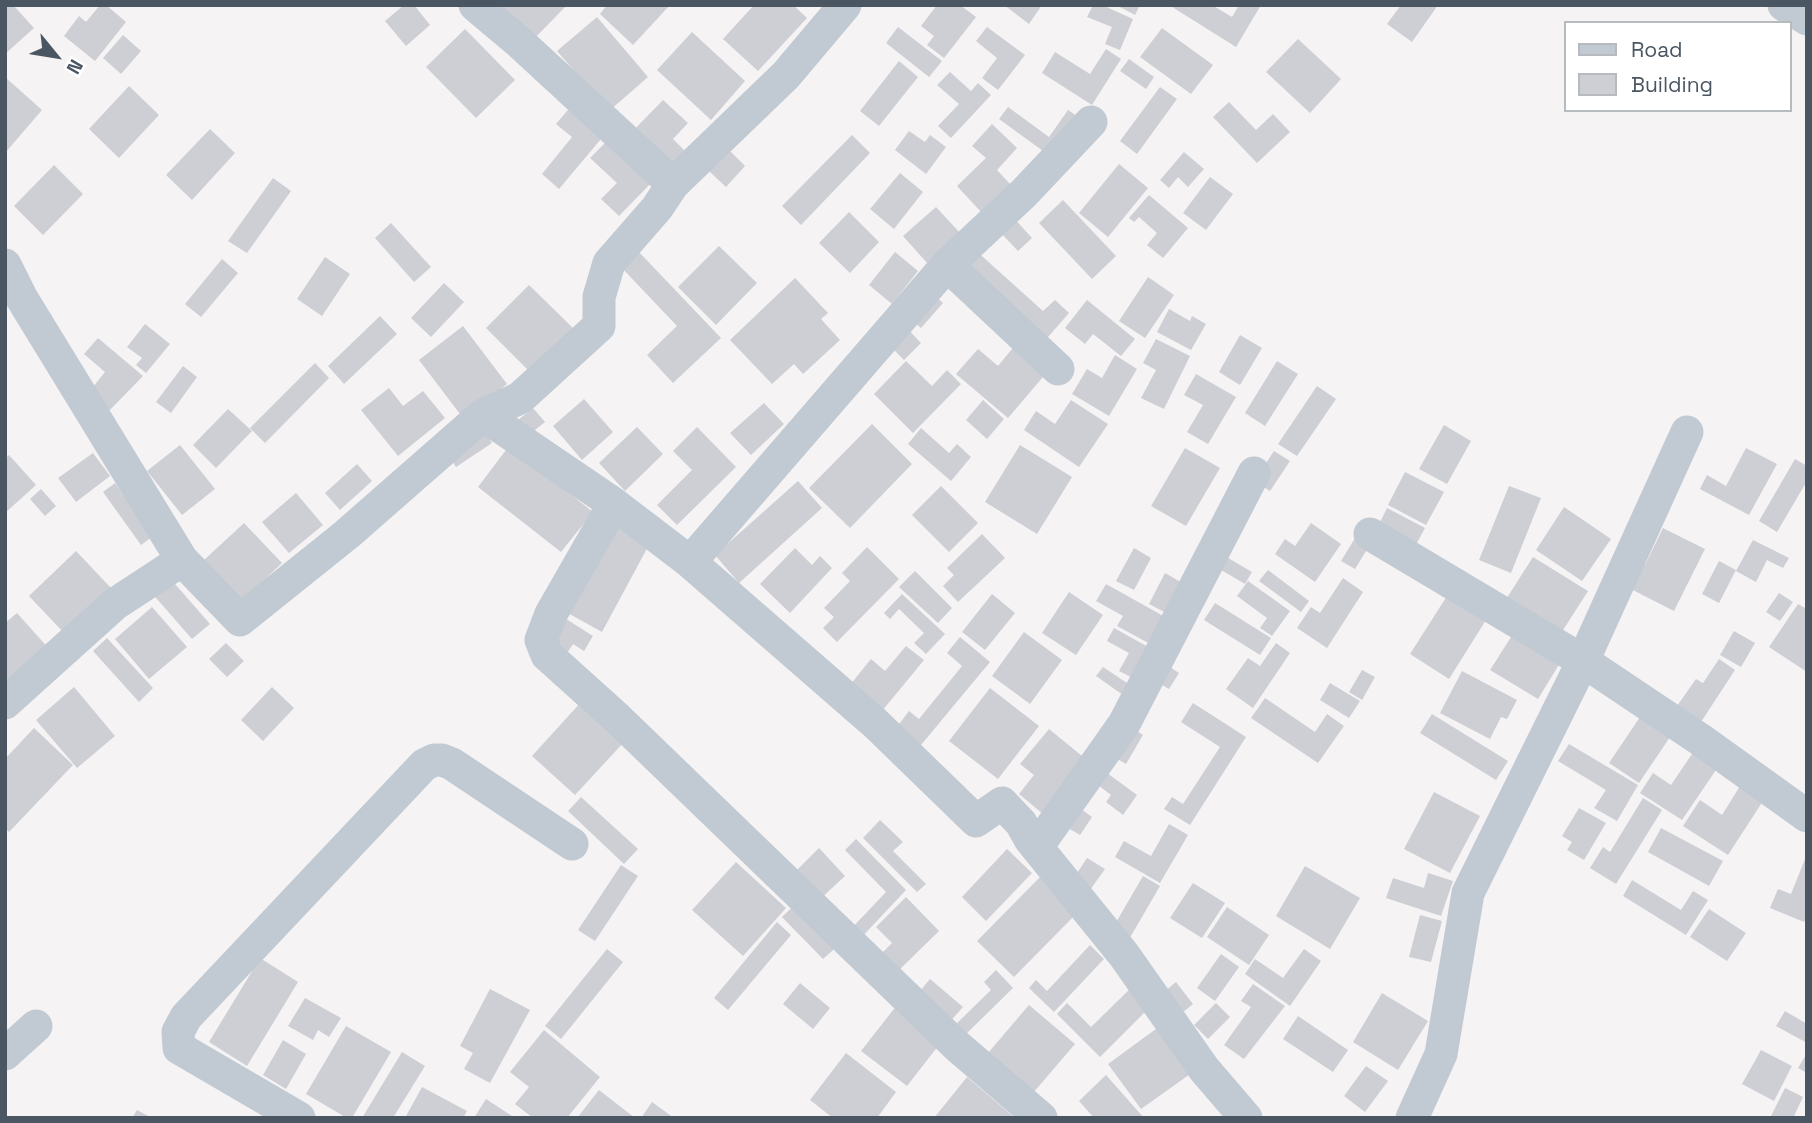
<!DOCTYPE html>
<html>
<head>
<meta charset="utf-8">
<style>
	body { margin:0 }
	#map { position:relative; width:1812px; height:1123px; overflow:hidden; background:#f5f3f3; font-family:"Space Grotesk",sans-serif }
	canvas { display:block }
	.frame { position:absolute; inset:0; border:7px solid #4a5661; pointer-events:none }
	.legend { position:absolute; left:1564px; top:21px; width:228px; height:91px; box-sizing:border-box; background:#fff; border:2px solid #b7bbc0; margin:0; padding:9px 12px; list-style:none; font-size:21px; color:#4a5661 }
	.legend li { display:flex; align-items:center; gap:14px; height:35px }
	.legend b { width:35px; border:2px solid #b7bbc0 }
	.north { position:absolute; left:21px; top:21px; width:70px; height:70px; -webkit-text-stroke:5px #fff; paint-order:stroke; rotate:120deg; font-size:19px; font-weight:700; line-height:28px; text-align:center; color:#4a5661 }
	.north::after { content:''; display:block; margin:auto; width:24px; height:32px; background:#4a5661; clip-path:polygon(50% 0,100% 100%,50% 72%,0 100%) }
</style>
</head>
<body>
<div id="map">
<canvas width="1812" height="1123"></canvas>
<div class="frame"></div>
<ul class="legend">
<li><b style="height:9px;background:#c1cad2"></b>Road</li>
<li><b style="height:19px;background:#cdcfd5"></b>Building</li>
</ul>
<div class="north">N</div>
</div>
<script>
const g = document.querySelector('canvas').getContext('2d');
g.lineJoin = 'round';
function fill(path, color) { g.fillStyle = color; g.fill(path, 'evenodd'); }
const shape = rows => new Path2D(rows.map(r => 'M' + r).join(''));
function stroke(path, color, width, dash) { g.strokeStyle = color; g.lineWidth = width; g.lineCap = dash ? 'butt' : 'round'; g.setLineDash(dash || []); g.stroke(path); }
fill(shape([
	[5,5,13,5,34,28,5,54],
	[100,5,106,5,126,22,95,61,64,36,79,16,86,22],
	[404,5,414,5,430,25,406,46,385,21],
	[497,5,567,5,532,41],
	[607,5,670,5,633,45,600,14],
	[754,5,793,5,807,18,758,71,723,39],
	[937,5,960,5,976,17,944,58,927,45,934,36,921,26],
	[1004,5,1042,5,1029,24],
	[1093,5,1102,5,1133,19,1120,50,1105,44,1112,27,1087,17],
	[1116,5,1140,5,1135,15],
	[1169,5,1212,5,1232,17,1239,5,1261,5,1236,47],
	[1401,5,1438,5,1412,42,1387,24],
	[597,17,648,77,609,111,557,51],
	[898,27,942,61,929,77,886,43],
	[987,27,1025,55,998,90,982,78,997,58,976,41],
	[1162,28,1213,65,1191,94,1140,57],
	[465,29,515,80,476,118,426,67],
	[692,32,745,81,711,120,657,70],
	[123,35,141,51,121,74,103,58],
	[1298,39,1341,79,1310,113,1266,72],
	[1106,49,1121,59,1092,105,1042,73,1055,52,1090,74],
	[1129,59,1154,77,1146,89,1120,71],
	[899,61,918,77,879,126,860,111],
	[950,72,971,91,978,83,991,95,951,138,938,126,959,104,937,85],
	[5,77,42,110,5,153],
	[129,86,159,115,119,158,89,129],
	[1160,87,1177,99,1137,154,1120,141],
	[663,100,688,123,673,139,686,152,667,172,628,136],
	[1229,102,1256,130,1273,114,1290,132,1257,163,1213,117],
	[572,105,606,133,559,189,542,174,572,137,556,124],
	[1008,107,1049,137,1068,110,1083,120,1054,159,999,119],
	[992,124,1017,148,997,170,1011,185,982,213,957,186,986,158,972,146],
	[210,129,235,153,192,200,166,175],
	[909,131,925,142,930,135,946,147,926,174,895,150],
	[852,135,870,153,801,225,782,206],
	[611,137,655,179,619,216,601,199,617,183,590,158],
	[729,150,745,166,726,187,709,171],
	[1184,152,1204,169,1188,187,1178,177,1169,188,1160,180],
	[1119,164,1148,188,1108,237,1079,213],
	[54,165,83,194,43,235,14,206],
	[900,173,923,192,894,229,870,209],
	[1210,177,1233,194,1206,230,1183,213],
	[273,178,291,191,247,253,228,241],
	[1149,195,1188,228,1163,258,1147,245,1157,233,1139,217,1134,222,1129,218],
	[1063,200,1116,256,1092,279,1039,223],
	[936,207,961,234,928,264,903,236],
	[849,212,879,242,850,273,819,243],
	[1012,216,1032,238,1018,251,998,230],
	[391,223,431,267,414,282,375,238],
	[719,246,757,283,716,325,678,287],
	[973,248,1043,311,1055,300,1069,313,1041,345,955,268],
	[637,250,721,338,673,383,647,355,677,326,620,266],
	[895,252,918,271,892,304,869,285],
	[325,257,350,274,322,316,297,299],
	[222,259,238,273,201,317,185,304],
	[1148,277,1174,295,1145,338,1119,321],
	[795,278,828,313,821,319,840,340,803,374,794,364,772,384,730,340],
	[444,283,464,302,431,337,411,318],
	[529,285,574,329,531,373,486,328],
	[929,290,943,303,921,328,907,316],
	[1087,300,1135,339,1121,356,1093,334,1085,344,1065,328],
	[1169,309,1190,321,1192,316,1206,324,1191,350,1157,332],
	[380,316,397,334,344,384,328,366],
	[145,324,170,344,146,373,136,365,142,358,127,347],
	[463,326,507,384,463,418,419,360],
	[905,326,921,343,904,360,888,344],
	[1240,335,1262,348,1240,385,1219,372],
	[98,338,143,376,108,412,93,387,105,372,84,354],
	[1156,339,1190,356,1164,409,1141,398,1156,370,1143,363],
	[1016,344,1048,371,1008,418,956,374,978,349,998,366],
	[1115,355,1137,369,1109,416,1072,394,1087,369,1102,378],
	[906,361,932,386,947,370,961,384,913,433,874,394],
	[1277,361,1298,374,1265,426,1245,413],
	[315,363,329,378,265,443,250,428],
	[183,366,197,377,171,413,156,402],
	[1196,374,1236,397,1208,444,1187,432,1203,405,1184,395],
	[1317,386,1336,399,1297,456,1278,444],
	[389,388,403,406,423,391,445,418,398,456,361,410],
	[584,399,613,432,582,460,553,426],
	[983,400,1004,419,987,439,966,420],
	[1071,400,1108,424,1079,467,1024,430,1036,411,1055,424],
	[764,403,784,424,751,455,730,433],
	[533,408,545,422,530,434,518,420],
	[228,409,252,431,216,468,193,445],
	[872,424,912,464,850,528,809,488],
	[1444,425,1471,441,1447,484,1419,469],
	[637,427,663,454,625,491,599,463],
	[697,427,736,467,677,525,657,505,692,470,673,451],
	[921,428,949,453,957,444,971,457,951,481,908,444],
	[484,430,492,443,456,467,448,454],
	[180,445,215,489,182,515,147,471],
	[1020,445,1072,477,1037,534,985,502],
	[509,446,593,512,561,552,478,487],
	[1185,448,1220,468,1186,526,1151,506],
	[1746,448,1777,464,1749,515,1700,489,1707,475,1726,486],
	[1274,451,1290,461,1270,491,1254,481],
	[93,453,110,476,76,502,58,478],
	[9,455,36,485,5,513,5,459],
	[1795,459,1807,466,1807,481,1777,532,1759,521],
	[357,464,372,481,340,510,325,493],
	[1405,472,1444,492,1426,525,1388,505],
	[798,481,822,508,739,583,715,555],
	[115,483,152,537,141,545,103,492],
	[941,486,978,523,949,552,912,515],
	[1509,486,1541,498,1511,573,1479,560],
	[41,489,56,506,45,516,30,499],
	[296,493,323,525,289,553,262,522],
	[1564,507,1611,539,1582,581,1536,550],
	[1387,508,1425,528,1412,552,1375,533],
	[614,521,651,541,602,632,566,612],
	[244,523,282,563,242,601,204,560],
	[1311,523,1341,544,1315,582,1275,554,1285,539,1295,546],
	[1663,528,1705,549,1674,611,1623,585,1636,560,1645,565],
	[982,534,1005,558,958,602,943,586,954,575,947,568],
	[1355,538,1369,546,1355,569,1341,561],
	[1753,540,1789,558,1783,568,1767,560,1756,582,1736,571],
	[867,547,899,579,837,642,823,628,834,617,824,608,850,581,842,573],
	[795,548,812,565,820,556,832,568,790,613,760,584],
	[1134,548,1151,558,1134,590,1116,581],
	[76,551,111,588,64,633,29,596],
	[1218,552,1252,572,1245,584,1211,564],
	[1533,557,1588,591,1558,638,1503,604],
	[1719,561,1736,570,1719,603,1702,594],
	[1268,570,1309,601,1301,612,1259,581],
	[915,571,952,608,938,623,899,587],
	[1165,573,1186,585,1170,615,1149,604],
	[168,576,210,624,192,639,150,591],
	[1343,578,1363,592,1327,648,1297,628,1311,607,1320,613],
	[1248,581,1290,611,1272,636,1260,628,1267,618,1237,596],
	[1106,584,1167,618,1152,645,1117,626,1123,616,1096,601],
	[1069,592,1103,615,1076,655,1042,633],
	[1779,593,1793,602,1780,621,1766,612],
	[902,594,945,634,926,654,914,643,924,633,899,609,890,619,884,613],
	[992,594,1015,613,985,650,962,632],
	[1447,596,1486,620,1449,679,1410,654],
	[1215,603,1271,638,1260,655,1204,620],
	[1798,604,1807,609,1807,672,1769,647],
	[152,607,187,647,149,679,115,639],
	[17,613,51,651,5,684,5,623],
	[563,617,593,636,584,651,573,644,564,658,545,647],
	[1114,628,1150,648,1133,678,1119,671,1129,653,1107,641],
	[1734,631,1755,643,1741,667,1720,655],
	[1024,632,1062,660,1030,704,992,676],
	[1513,634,1560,663,1538,699,1490,670],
	[960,637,990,662,916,751,893,732,909,711,919,719,962,666,947,653],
	[107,638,153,688,139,702,93,651],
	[226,643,244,661,227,677,209,659],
	[1276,643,1290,653,1253,708,1226,689,1248,658,1260,666],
	[906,646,924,660,882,711,850,685,871,659,885,671],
	[1719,659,1735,670,1701,722,1677,706,1696,679,1703,683],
	[1167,665,1179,673,1169,689,1157,682],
	[1103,667,1130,685,1123,695,1096,676],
	[1362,670,1375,677,1362,700,1349,692],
	[1462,671,1517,700,1507,719,1501,717,1490,739,1440,713],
	[1330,683,1360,701,1349,718,1320,700],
	[74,687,115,736,77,768,36,720],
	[272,687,294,708,263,741,241,720],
	[990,688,1039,726,998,779,949,741],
	[1265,698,1315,732,1327,714,1344,726,1318,763,1251,718],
	[582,701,625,741,575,795,532,756],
	[1193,703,1246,737,1190,825,1164,809,1172,797,1183,804,1220,747,1181,722],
	[1432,714,1508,761,1496,780,1420,733],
	[1640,717,1670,737,1639,783,1609,763],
	[1131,727,1143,735,1126,764,1114,757],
	[34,728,73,765,9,832,5,828,5,759],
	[1049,729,1087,760,1043,814,1019,794,1034,775,1020,764],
	[1569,744,1638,785,1617,821,1594,808,1606,790,1558,761],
	[1694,751,1718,767,1682,820,1640,793,1653,773,1671,785],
	[1103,770,1137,795,1123,815,1106,802,1111,795,1094,782],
	[1740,786,1763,801,1728,855,1683,826,1700,800,1722,815],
	[1434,792,1480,816,1450,873,1404,849],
	[581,797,638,849,624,864,568,811],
	[1643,798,1662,810,1616,884,1590,868,1603,847,1610,852],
	[1579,808,1606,823,1584,860,1567,850,1572,842,1562,836],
	[1081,809,1092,817,1080,835,1068,828],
	[880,820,903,842,893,851,926,884,917,892,863,838],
	[1169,824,1188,835,1160,883,1115,857,1124,841,1151,856],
	[1661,828,1723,861,1709,886,1648,852],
	[856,839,906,890,860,939,850,930,886,892,845,850],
	[819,848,845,876,818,901,792,875],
	[1007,849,1032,873,986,921,962,897],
	[1807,854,1807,916,1804,922,1770,908,1778,889,1791,894],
	[1087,858,1105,869,1090,890,1073,879],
	[736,862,786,908,743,956,692,910],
	[621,865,638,876,595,941,578,930],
	[1305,866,1360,898,1330,949,1276,916],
	[1428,873,1453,881,1441,916,1386,898,1393,878,1424,888],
	[1042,875,1079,911,1014,977,977,941],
	[1143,876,1160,886,1128,941,1111,931],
	[1632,880,1681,910,1693,891,1708,900,1686,935,1623,896],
	[1193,883,1225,903,1202,938,1170,918],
	[906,897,939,931,893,976,876,959,892,943,876,927],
	[800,900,841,943,823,959,782,917],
	[1227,907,1269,935,1249,965,1207,937],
	[1709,909,1746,933,1727,961,1690,937],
	[1420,915,1442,921,1431,962,1409,957],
	[777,922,791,935,728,1010,714,998],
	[1090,945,1104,959,1054,1012,1029,988,1036,980,1047,991],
	[607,949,623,962,561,1039,545,1026],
	[1304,949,1321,961,1290,1006,1245,974,1255,959,1283,978],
	[1221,954,1239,967,1215,1001,1197,988],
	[260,958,298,982,247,1066,209,1042],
	[996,970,1013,988,964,1036,954,1026,991,990,984,982],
	[930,979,963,1007,947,1025,915,997],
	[1176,982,1193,1004,1181,1014,1164,992],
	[800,983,830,1008,813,1029,783,1004],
	[1253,984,1285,1006,1244,1059,1224,1045,1251,1007,1241,1001],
	[1133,986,1152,1005,1100,1057,1057,1014,1067,1003,1091,1027],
	[490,989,530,1010,490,1083,464,1069,473,1053,460,1046],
	[1382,993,1428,1021,1398,1070,1353,1042],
	[305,998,341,1018,329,1037,318,1030,313,1040,288,1026],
	[1216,1003,1230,1017,1208,1039,1194,1025],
	[897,1005,942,1041,907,1086,861,1051],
	[1029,1005,1075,1044,1033,1093,988,1053],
	[1785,1011,1807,1024,1807,1043,1776,1026],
	[1298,1016,1348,1050,1333,1072,1283,1039],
	[346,1026,391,1052,352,1118,347,1118,306,1094],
	[1160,1026,1193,1072,1141,1109,1108,1064],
	[544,1030,600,1077,567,1118,533,1118,515,1104,529,1087,510,1072],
	[283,1040,306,1054,286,1089,263,1075],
	[1761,1050,1792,1066,1774,1101,1742,1084],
	[402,1052,425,1066,393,1118,362,1118],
	[846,1053,896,1092,877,1118,833,1118,810,1100],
	[1807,1053,1807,1073,1798,1068],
	[1366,1066,1388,1081,1365,1112,1344,1096],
	[1106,1075,1144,1118,1094,1118,1079,1101],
	[967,1077,1015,1118,934,1118],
	[422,1087,467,1111,463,1118,405,1118],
	[1785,1088,1803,1097,1793,1118,1770,1118],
	[599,1090,635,1118,577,1118],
	[486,1099,515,1118,474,1118],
	[652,1102,674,1118,641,1118],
	[137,1110,152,1118,132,1118]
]), '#cdcfd5');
stroke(shape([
	[475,5,519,42,673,184],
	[1784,5,1807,19],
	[5,265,21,297,182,560,240,620,346,535,483,415,520,398,599,326,599,297,609,263,657,208,673,184,786,75,845,5],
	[947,265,1058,369],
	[483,415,614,504,690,562,875,723,976,821,1002,803,1021,823,1030,839,1124,955,1204,1069,1246,1118],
	[614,504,551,614,541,640,547,655,617,718,957,1046,1041,1118],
	[1370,534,1583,661,1701,740,1807,816],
	[690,562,947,265,1024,193,1091,122],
	[5,703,115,604,182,560],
	[1037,847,1124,724,1254,473],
	[5,1054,36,1026],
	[299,1118,179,1048,178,1032,186,1017,424,765,434,760,442,760,452,764,572,844],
	[1412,1118,1441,1054,1468,893,1583,661,1687,432]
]), '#c1cad2', 33);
</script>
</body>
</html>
